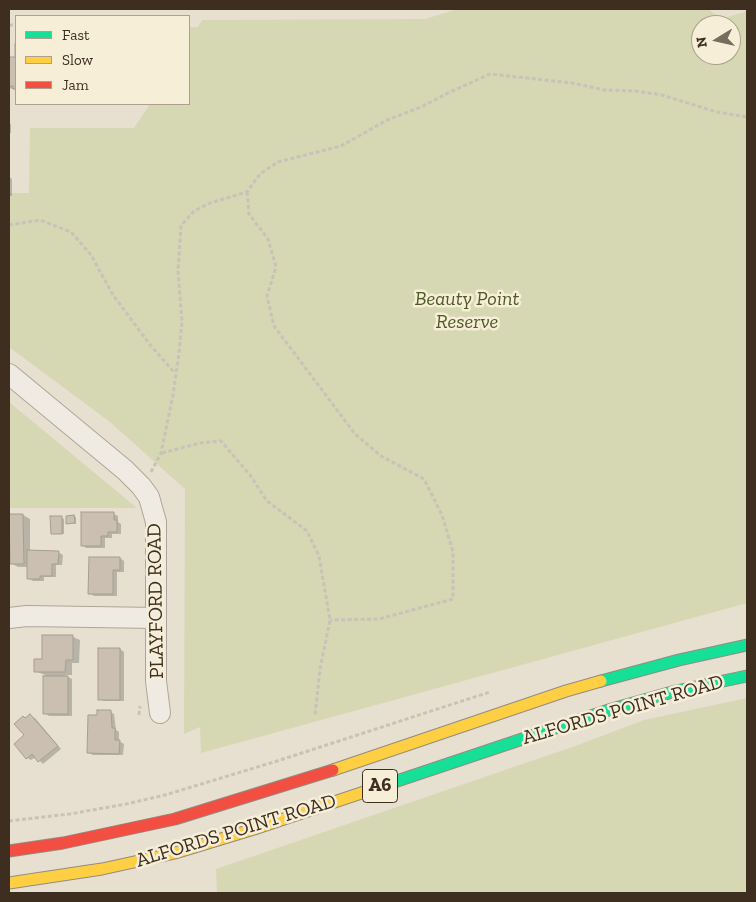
<!DOCTYPE html>
<html>
<head>
<meta charset="utf-8">
<style>
	body { margin:0 }
	#map { position:relative; width:756px; height:902px; overflow:hidden; background:#e7e0d1; font-family:"Zilla Slab",serif }
	canvas { display:block }
	.frame { position:absolute; inset:0; border:10px solid #3d2e20; pointer-events:none }
	.legend { position:absolute; left:15px; top:15px; width:175px; height:90px; box-sizing:border-box; background:#f7eed8; border:1px solid #ada18e; margin:0; padding:6px 9px; list-style:none; font-size:15px; color:#3d2e20 }
	.legend li { display:flex; align-items:center; gap:10px; height:25px }
	.legend b { width:25px; border:1px solid #ada18e }
	.north { position:absolute; left:691px; top:15px; width:50px; height:50px; box-sizing:border-box; background:#f7eed8; border:1px solid #ada18e; border-radius:50%; rotate:261deg; font-size:14px; font-weight:700; line-height:20px; text-align:center; color:#3d2e20 }
	.north::after { content:''; display:block; margin:auto; width:18px; height:22px; background:#786c5e; clip-path:polygon(50% 0,100% 100%,50% 72%,0 100%) }
</style>
</head>
<body>
<div id="map">
<canvas width="756" height="902"></canvas>
<div class="frame"></div>
<ul class="legend">
<li><b style="height:6px;background:#16e098"></b>Fast</li>
<li><b style="height:6px;background:#ffcf43"></b>Slow</li>
<li><b style="height:6px;background:#f24e42"></b>Jam</li>
</ul>
<div class="north">N</div>
</div>
<script>
const g = document.querySelector('canvas').getContext('2d');
g.lineJoin = 'round';
function fill(path, color) { g.fillStyle = color; g.fill(path, 'evenodd'); }
const shape = rows => new Path2D(rows.map(r => 'M' + r).join(''));
function stroke(path, color, width, dash) { g.strokeStyle = color; g.lineWidth = width; g.lineCap = dash ? 'butt' : 'round'; g.setLineDash(dash || []); g.stroke(path); }
function drawText(font, color, halo, rows, align = 'center') {
  g.font = font + ' "Zilla Slab",serif'; g.lineWidth = 5; g.setLineDash([]); g.textBaseline = 'middle'; g.strokeStyle = halo; g.fillStyle = color; for (const [text, x, y, turn = 0] of rows) {
    g.save(); g.translate(x, y); g.rotate((+turn || 0) * Math.PI / 180); g.textAlign = isNaN(turn) ? turn : align; if (halo) g.strokeText(text, 0, 0); g.fillText(text, 0, 0); g.restore();
  }
}
fill(shape([
	[458,9,708,9,722,19,747,11,747,603,201,753,200,727,184,734,185,489,110,422,9,347,9,193,29,193,30,128,134,128,150,104,189,104,189,27,198,27,202,20,425,19],
	[701,25,731,25,731,55,701,55],
	[9,402,137,508,9,508],
	[747,698,747,893,217,893,216,869,578,745,644,720]
]), '#d6d7b3');
fill(shape([
	[16,45,16,90,9,88,9,58,16,58],
	[9,123,11,124,11,133,9,133],
	[9,177,12,179,12,196,9,196],
	[114,514,118,516,118,522,121,524,121,534,112,534,112,538,105,538,105,548,86,548,82,545],
	[9,515,23,515,30,519,30,552,58,552,63,555,62,565,56,565,56,577,44,577,44,581,33,581,28,578,29,567,18,567,11,563,11,558,9,558],
	[74,516,76,517,76,524,67,523,67,517],
	[62,518,64,519,64,534,54,534,52,533],
	[120,558,124,561,124,572,117,572,117,596,94,596,90,593],
	[73,637,80,640,79,663,72,663,72,675,65,675,72,679,72,716,49,716,45,713,45,675,35,671,43,660],
	[120,649,124,652,124,701,104,701,100,699],
	[110,712,114,714,116,730,119,732,119,741,124,744,123,755,93,755,88,752,98,717],
	[30,716,35,718,61,749,43,764,36,757,31,760,27,758,26,719]
]), '#0003');
const building = shape([
	[15,44,16,44,16,89,13,89,13,86,9,86,9,57,15,57,15,44],
	[81,512,114,512,114,520,117,520,117,532,108,532,108,536,101,536,101,546,81,546,81,512],
	[9,514,23,514,24,564,10,564,9,514],
	[74,515,75,523,66,524,66,516,74,515],
	[50,516,62,516,62,534,51,534,50,516],
	[27,550,59,551,58,564,52,564,52,576,40,576,40,579,27,579,27,550],
	[89,557,120,557,120,570,113,570,113,594,88,594,89,557],
	[42,635,73,635,73,660,66,660,65,672,34,672,34,659,42,659,42,635],
	[98,648,120,648,120,700,98,700,98,648],
	[43,676,68,676,68,714,43,714,43,676],
	[97,710,111,710,112,728,115,728,115,740,120,740,119,754,87,753,88,715,97,715,97,710],
	[30,714,58,746,38,762,32,754,26,759,14,744,24,735,14,724,23,716,25,718,30,714]
]);
fill(building, '#cbbfb2');
stroke(building, '#a89c90', 1);
const street = shape([
	[9,374,125,470,141,486,149,497,156,522,156,681,160,713],
	[9,618,27,616,156,618]
]);
const fast = shape([
	[601,681,679,660,747,645],
	[388,784,612,709,676,691,747,676]
]);
const slow = shape([
	[333,770,566,691,601,681],
	[9,883,102,869,175,853,254,829,388,784]
]);
const jam = shape([
	[9,851,63,843,175,819,333,770]
]);
stroke(street, '#ada599', 22);
stroke(fast, '#928b80', 13);
stroke(slow, '#928b80', 13);
stroke(jam, '#928b80', 13);
stroke(shape([
	[9,25,16,25],
	[247,192,249,214,268,239,276,267,267,296,274,326,355,434,381,456,424,479,442,515,453,552,453,599,379,619,330,620],
	[9,225,40,220,71,232,91,255,113,295,151,346,175,373],
	[162,453,200,443,221,441,250,475,267,501,307,531,319,556,330,620,320,669,315,715],
	[151,472,161,453,173,395,179,353,182,322,178,271,181,226,194,211,210,203,247,192,260,174,278,162,341,146,387,120,421,107,450,92,490,74,572,83,605,90,636,91,662,95,717,112,747,117],
	[139,715,140,706],
	[9,821,70,814,126,804,165,795,274,762,490,692]
]), '#c8c2b9', 3, [4, 2.5]);
stroke(street, '#efebe3', 20);
stroke(fast, '#16e098', 11);
stroke(slow, '#ffcf43', 11);
stroke(jam, '#f24e42', 11);
for (const [x, y, w] of [
	[380,786,35]
]) { const box = new Path2D(); box.roundRect(x - w / 2, y - 16.5, w, 33, 4); g.fillStyle = '#f7eed8'; g.fill(box); stroke(box, '#3d2e20', 1); }
drawText('bold 19px', '#3d2e20', null, [
	["A6",380,786]
]);
drawText('italic 20px', '#4d5a26', '#f7eed8', [
	["Beauty Point",467,299],
	["Reserve",467,322]
]);
drawText('20px', '#3d2e20', '#f7eed8', [
	["PLAYFORD ROAD",156,601,-91],
	["ALFORDS POINT ROAD",623,710,-16],
	["ALFORDS POINT ROAD",236,831,-17]
]);
</script>
</body>
</html>
